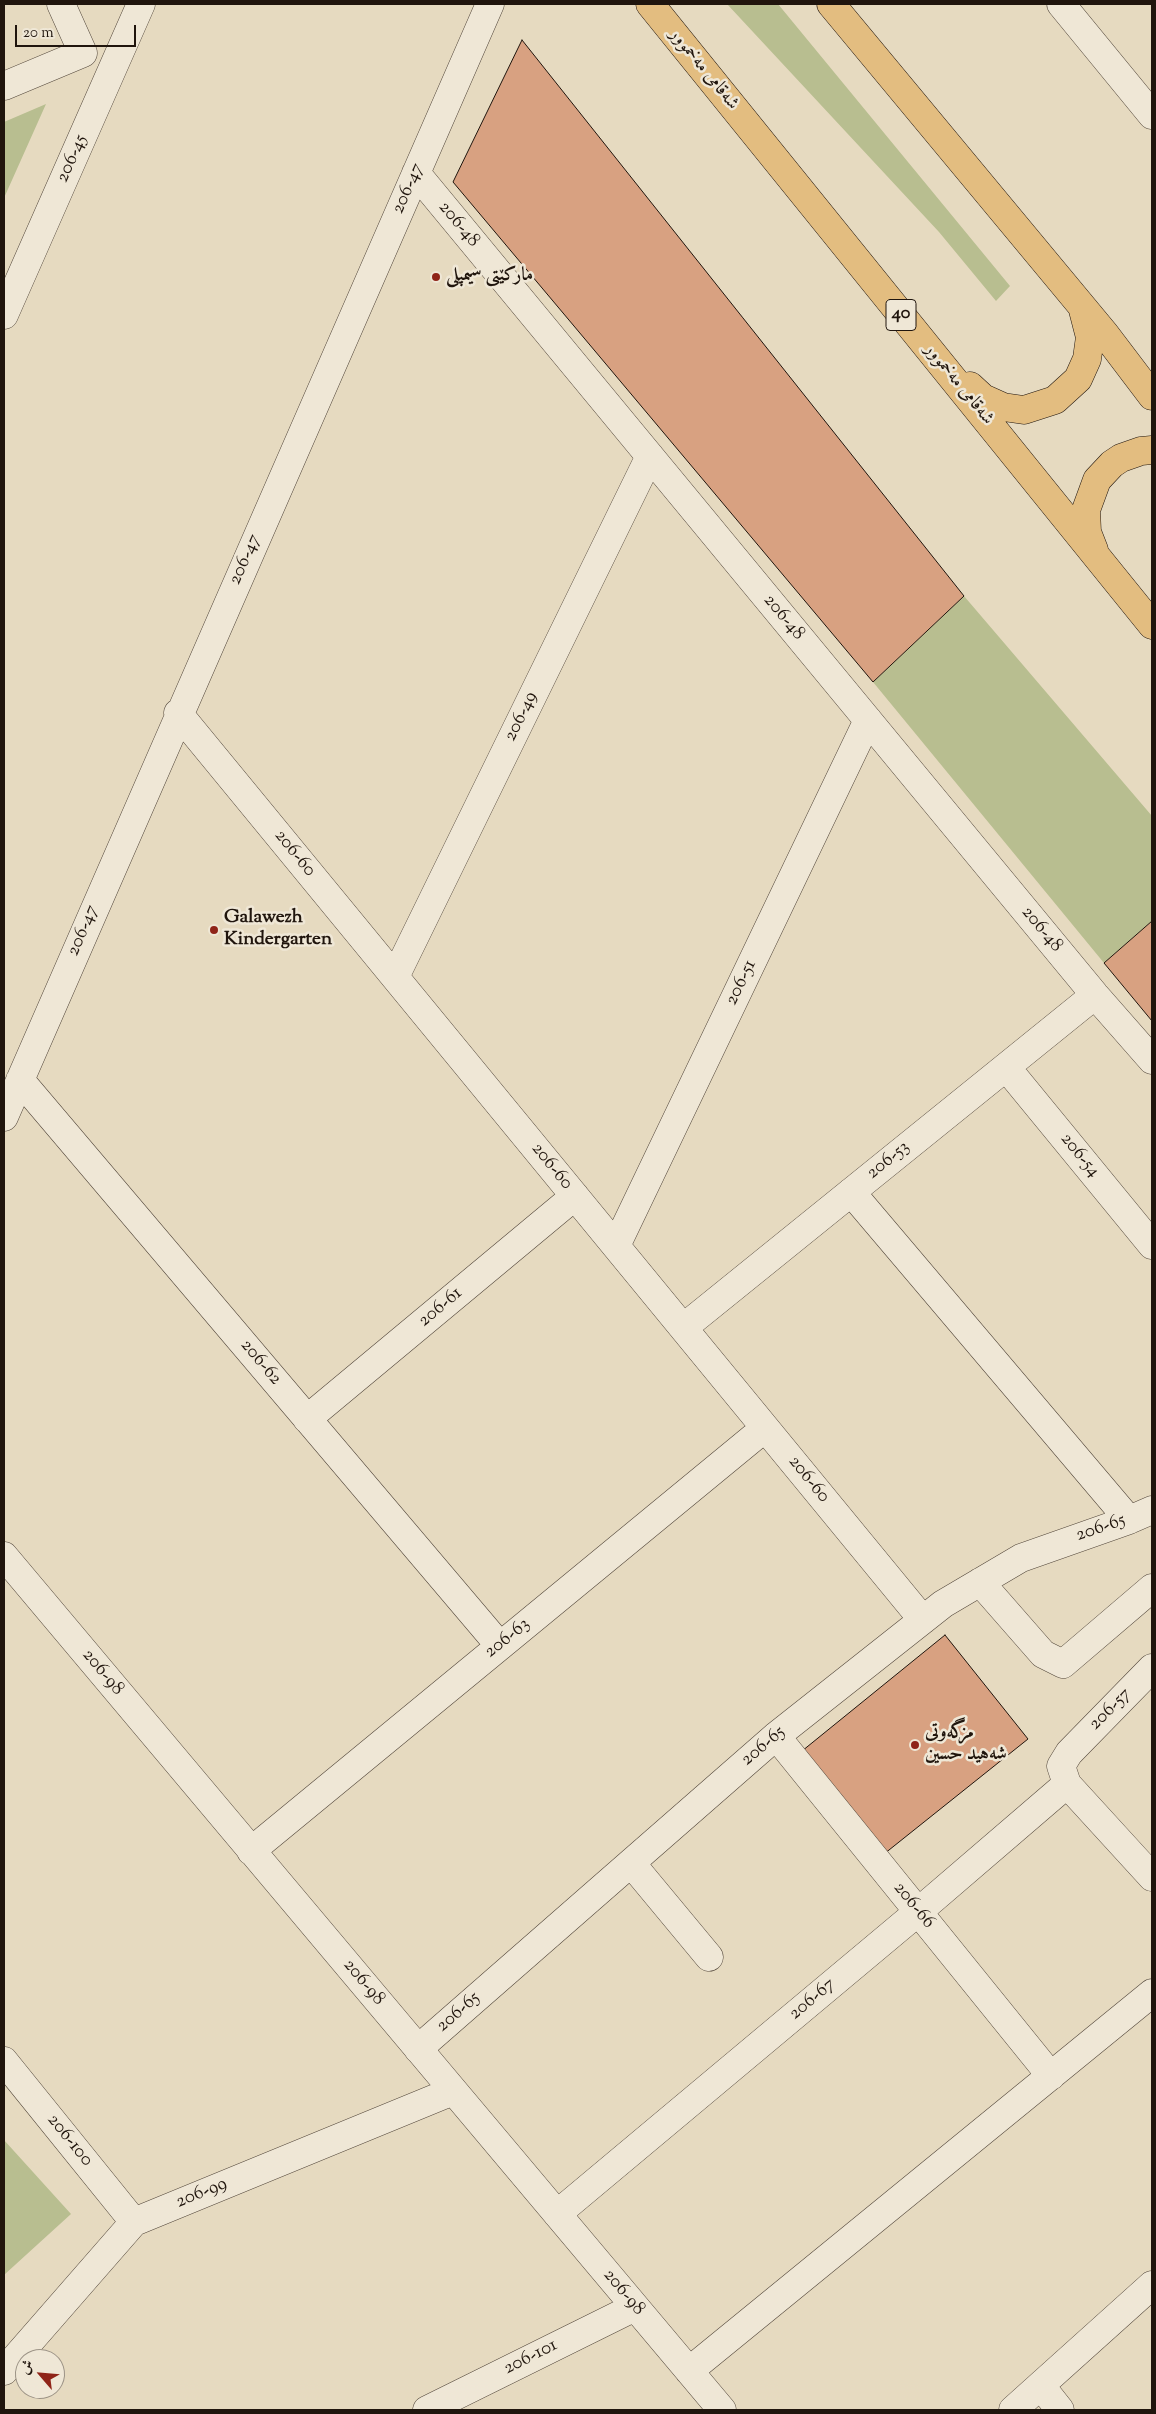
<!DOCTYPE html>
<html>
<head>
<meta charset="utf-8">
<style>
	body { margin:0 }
	#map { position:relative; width:1156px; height:2414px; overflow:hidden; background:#e6dac0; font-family:"Sorts Mill Goudy",Amiri,serif }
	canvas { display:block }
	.frame { position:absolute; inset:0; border:5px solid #20150d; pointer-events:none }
	.north { position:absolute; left:15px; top:2349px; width:50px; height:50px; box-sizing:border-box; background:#efe7d6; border:1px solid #9c9386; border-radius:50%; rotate:297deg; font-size:14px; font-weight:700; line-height:20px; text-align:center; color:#20150d }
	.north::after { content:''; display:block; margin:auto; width:18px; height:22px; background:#8f2418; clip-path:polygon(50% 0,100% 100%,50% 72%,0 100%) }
	.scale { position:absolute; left:15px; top:25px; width:121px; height:22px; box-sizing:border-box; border:2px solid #20150d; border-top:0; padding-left:6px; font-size:15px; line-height:18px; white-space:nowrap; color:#20150d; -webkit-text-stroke:4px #efe7d6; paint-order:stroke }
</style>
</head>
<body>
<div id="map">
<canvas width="1156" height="2414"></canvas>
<div class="frame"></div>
<div class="north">ش</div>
<div class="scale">20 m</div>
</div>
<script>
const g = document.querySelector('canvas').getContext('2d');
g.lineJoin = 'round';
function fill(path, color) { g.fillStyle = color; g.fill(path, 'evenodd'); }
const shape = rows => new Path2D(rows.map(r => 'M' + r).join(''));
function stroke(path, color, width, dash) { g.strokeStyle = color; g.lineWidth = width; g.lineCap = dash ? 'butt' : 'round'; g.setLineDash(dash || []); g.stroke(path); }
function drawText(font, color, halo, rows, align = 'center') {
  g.font = font + ' "Sorts Mill Goudy",Amiri,serif'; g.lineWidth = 5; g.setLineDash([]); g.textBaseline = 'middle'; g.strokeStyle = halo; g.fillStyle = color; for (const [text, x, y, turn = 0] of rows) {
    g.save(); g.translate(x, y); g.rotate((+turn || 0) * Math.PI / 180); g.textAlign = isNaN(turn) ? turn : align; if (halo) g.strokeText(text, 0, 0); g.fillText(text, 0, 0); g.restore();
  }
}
fill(shape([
	[727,4,778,4,1010,286,996,301,939,232],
	[46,104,4,198,4,122],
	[964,596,1152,816,1152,921,1104,963,873,682],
	[4,2140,71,2214,4,2275]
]), '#b8be90');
const building = shape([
	[522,40,964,596,873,682,453,182,522,40],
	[1152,921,1152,1021,1104,963,1152,921],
	[945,1635,1028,1739,884,1854,802,1751,945,1635]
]);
fill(building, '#d8a181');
stroke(building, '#20150d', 1);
const minor = shape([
	[61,4,83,53],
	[1061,4,1152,115],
	[4,86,83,53],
	[416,173,1095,995,1152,1060],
	[4,315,141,4],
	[178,713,923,1620],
	[395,977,650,456],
	[1006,1067,1152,1245],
	[20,1080,500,1646],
	[4,1117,490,4],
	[851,1192,1129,1520],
	[616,1246,868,720],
	[683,1328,1095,995],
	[307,1419,575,1196],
	[4,1556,722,2410],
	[980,1582,1043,1654,1063,1664,1152,1588],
	[1152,1668,1069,1753,1061,1766,1067,1784,1152,1877],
	[776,1736,1051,2076],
	[251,1851,765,1428],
	[631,1863,709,1957],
	[418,2049,776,1736,943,1604,1021,1558,1129,1520,1152,1510],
	[4,2061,134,2222],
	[557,2214,918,1912,1067,1784],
	[4,2371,134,2222,453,2091],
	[689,2371,1152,1993],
	[1041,2386,1060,2410],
	[427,2410,635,2307],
	[1013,2410,1152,2285]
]);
const highway = shape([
	[650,4,1152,625],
	[831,4,1105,334,1152,396],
	[970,386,983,398,1003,407,1024,410,1055,400,1078,379,1087,359,1090,337,1083,310],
	[1094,550,1087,532,1086,510,1097,480,1112,464,1121,458,1141,451,1152,450]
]);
stroke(minor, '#52463a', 29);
stroke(highway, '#20150d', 29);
stroke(minor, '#efe7d6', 28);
stroke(highway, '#e3bd80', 28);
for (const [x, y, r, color] of [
	[436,277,5,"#8f2418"],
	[214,930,5,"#8f2418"],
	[915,1745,5,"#8f2418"]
]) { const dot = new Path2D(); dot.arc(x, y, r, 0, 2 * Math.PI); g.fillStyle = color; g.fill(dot); stroke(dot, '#efe7d6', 2); }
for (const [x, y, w] of [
	[901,315,30]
]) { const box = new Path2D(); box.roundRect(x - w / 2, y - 15.5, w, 31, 4); g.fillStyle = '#efe7d6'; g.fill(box); stroke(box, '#20150d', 1); }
drawText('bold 18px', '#20150d', null, [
	["40",901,315]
]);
drawText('19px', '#20150d', '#efe7d6', [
	["شەقامی مەخموور",703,70,51],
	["206-45",73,159,-66],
	["206-47",409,189,-66],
	["206-48",458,225,50],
	["شەقامی مەخموور",958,385,51],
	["206-47",246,560,-66],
	["206-48",783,618,50],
	["206-49",522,717,-64],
	["206-60",294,854,51],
	["206-48",1041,930,50],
	["206-47",84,931,-67],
	["206-51",742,983,-64],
	["206-54",1079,1156,51],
	["206-53",889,1161,-39],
	["206-60",551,1167,51],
	["206-61",441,1308,-40],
	["206-62",260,1363,50],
	["206-60",808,1480,51],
	["206-65",1101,1529,-19],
	["206-63",508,1639,-39],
	["206-98",102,1673,50],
	["206-57",1111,1710,-45],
	["206-65",764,1747,-40],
	["206-66",913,1906,51],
	["206-98",363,1983,50],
	["206-67",813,2000,-40],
	["206-65",459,2013,-41],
	["206-100",69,2141,51],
	["206-99",202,2194,-22],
	["206-98",623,2293,50],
	["206-101",531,2358,-27]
]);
drawText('bold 19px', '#20150d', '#efe7d6', [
	["مارکێتی سیمپلی",446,277],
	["Galawezh",224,919],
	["Kindergarten",224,941],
	["مزگەوتی",925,1734],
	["شەهید حسين",925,1756]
], 'left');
</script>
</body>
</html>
